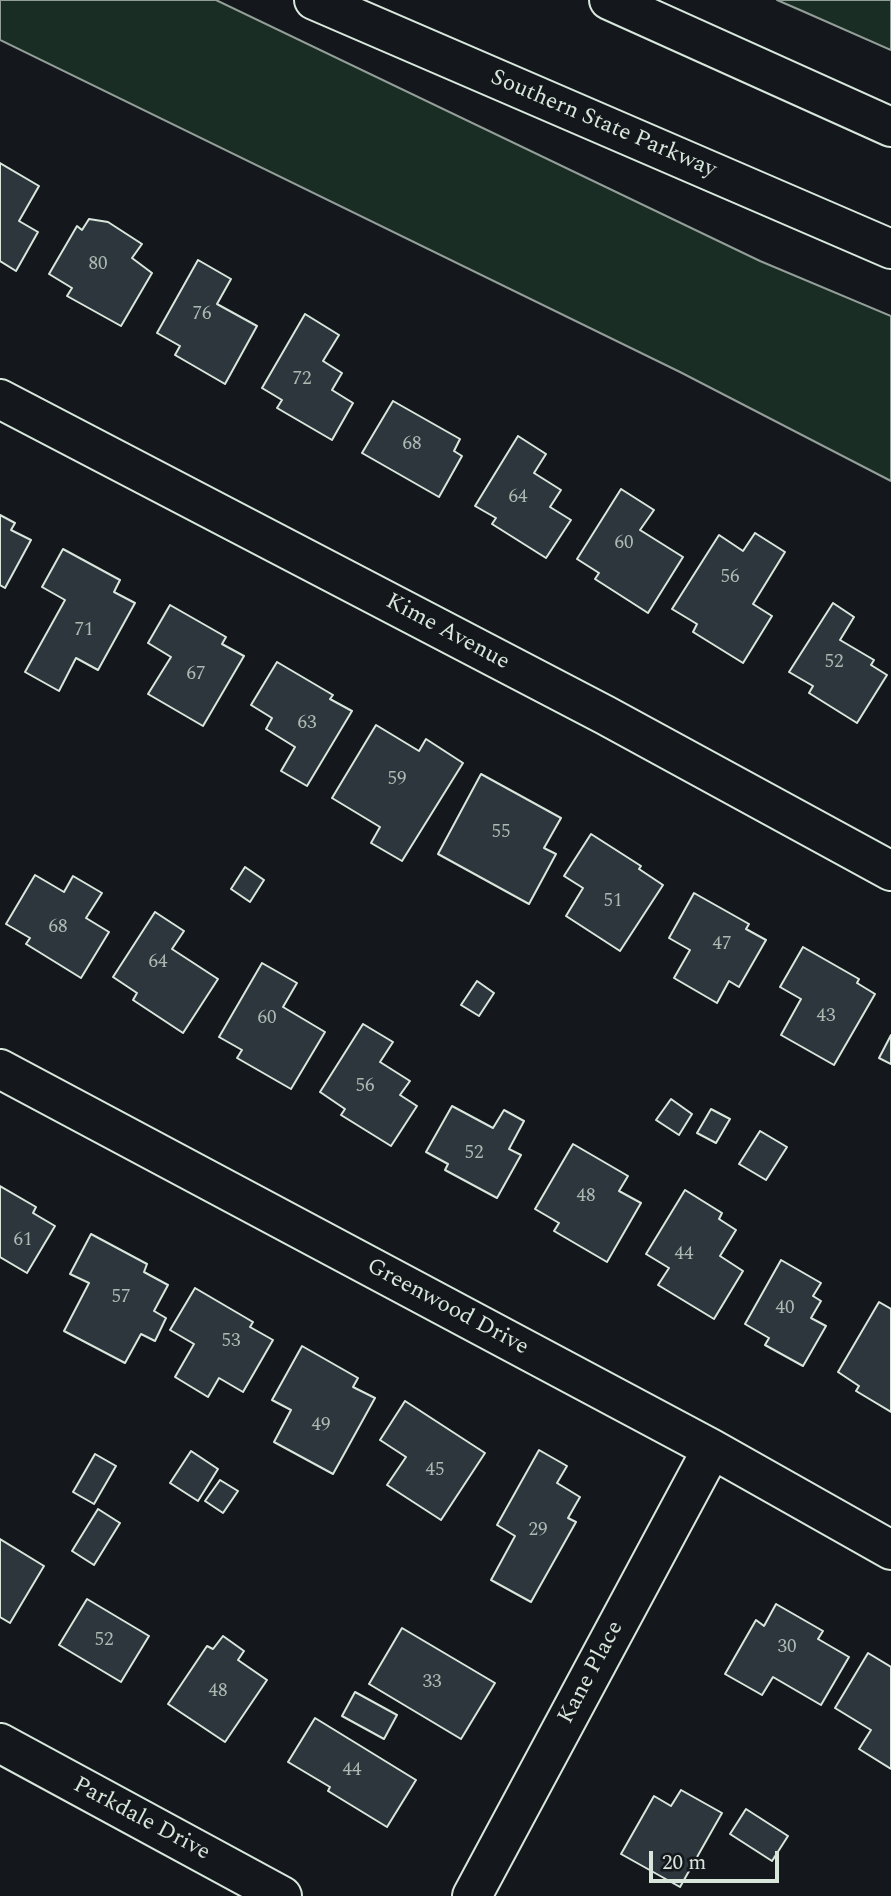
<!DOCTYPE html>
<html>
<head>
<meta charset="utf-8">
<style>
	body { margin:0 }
	#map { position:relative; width:891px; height:1896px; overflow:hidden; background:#14181c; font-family:Spectral,serif }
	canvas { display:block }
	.scale { position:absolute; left:649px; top:1851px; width:130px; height:32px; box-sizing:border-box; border:4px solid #d8e6dc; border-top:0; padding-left:9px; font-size:21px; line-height:24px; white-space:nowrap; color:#d8e6dc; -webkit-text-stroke:5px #14181c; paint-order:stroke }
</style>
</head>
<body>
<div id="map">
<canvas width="891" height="1896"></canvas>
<div class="scale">20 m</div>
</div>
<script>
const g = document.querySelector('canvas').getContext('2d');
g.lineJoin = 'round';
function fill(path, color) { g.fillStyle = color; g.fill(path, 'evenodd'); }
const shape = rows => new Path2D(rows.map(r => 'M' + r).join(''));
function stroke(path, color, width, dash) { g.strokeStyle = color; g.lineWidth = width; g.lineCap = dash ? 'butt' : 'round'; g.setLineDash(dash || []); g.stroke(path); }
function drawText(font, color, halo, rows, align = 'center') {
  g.font = font + ' Spectral,serif'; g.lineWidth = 5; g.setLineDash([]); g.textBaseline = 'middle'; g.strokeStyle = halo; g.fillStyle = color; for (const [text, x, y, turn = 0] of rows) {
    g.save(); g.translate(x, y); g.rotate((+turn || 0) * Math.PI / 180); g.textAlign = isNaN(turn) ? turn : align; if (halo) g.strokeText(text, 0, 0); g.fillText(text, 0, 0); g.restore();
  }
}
const green = shape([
	[0,0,216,0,760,261,891,316,891,481,680,372,0,40,0,0],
	[777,0,891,0,891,50,800,10,777,0]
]);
fill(green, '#1a2d24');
stroke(green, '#939e99', 2);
const building = shape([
	[0,163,39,186,19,221,38,232,16,271,0,261,0,163],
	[89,219,108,222,142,244,132,258,152,273,121,326,67,296,72,288,49,274,77,226,82,230,89,219],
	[198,260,231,279,217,304,257,326,225,384,175,355,180,346,157,333,198,260],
	[305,314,339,335,323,361,342,373,332,390,353,403,332,440,277,408,282,400,262,388,305,314],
	[393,401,460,439,454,451,462,456,439,497,362,453,393,401],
	[518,436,546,454,534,473,561,490,550,507,571,520,546,558,492,524,496,518,475,506,518,436],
	[621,489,654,510,640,530,683,557,648,613,595,579,599,573,577,559,621,489],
	[0,515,15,523,11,530,31,540,5,588,0,585,0,515],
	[755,533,785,552,753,604,772,616,743,663,693,632,697,624,672,609,719,535,743,551,755,533],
	[63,549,120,580,114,592,135,603,98,670,76,658,59,691,25,672,65,600,42,587,63,549],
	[833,603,854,617,840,640,874,660,871,665,887,675,857,723,809,693,813,686,789,672,833,603],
	[170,605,226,637,222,644,244,656,203,726,148,694,171,657,148,643,170,605],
	[277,662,333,695,330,699,352,711,307,786,281,771,295,747,266,729,272,718,251,705,277,662],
	[376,725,419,751,426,739,463,763,402,861,371,843,380,827,332,798,376,725],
	[481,774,561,818,544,848,556,854,529,904,438,854,481,774],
	[591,834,641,866,639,869,663,885,620,951,566,916,583,888,564,876,591,834],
	[245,867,264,880,250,902,231,889,245,867],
	[35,875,64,892,73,876,102,893,86,918,109,932,81,978,26,944,30,938,6,924,35,875],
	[694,893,749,924,746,929,766,940,739,987,729,981,717,1003,674,978,690,950,669,938,694,893],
	[155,912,184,931,172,949,218,979,183,1033,133,1000,137,993,113,977,155,912],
	[803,947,859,979,857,983,875,994,834,1065,781,1035,801,999,780,987,803,947],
	[262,963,297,983,283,1007,325,1032,291,1089,237,1058,242,1050,219,1037,262,963],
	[477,981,494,993,479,1016,461,1005,477,981],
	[363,1024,393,1042,380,1062,410,1081,400,1095,417,1106,391,1146,341,1115,345,1109,320,1092,363,1024],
	[891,1035,891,1064,879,1058,891,1035],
	[671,1099,692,1114,679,1135,656,1120,671,1099],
	[452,1106,493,1128,504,1110,524,1121,509,1149,521,1155,497,1198,445,1170,448,1164,426,1152,452,1106],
	[711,1109,730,1119,716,1143,697,1133,711,1109],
	[760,1131,787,1147,766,1180,739,1164,760,1131],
	[573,1144,628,1176,619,1191,641,1203,607,1262,554,1231,559,1223,535,1209,573,1144],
	[0,1186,36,1207,33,1213,55,1226,27,1273,0,1257,0,1186],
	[685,1190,722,1213,719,1219,736,1230,720,1256,743,1271,714,1319,658,1285,669,1268,646,1254,685,1190],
	[91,1234,147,1264,144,1272,168,1285,154,1311,166,1318,155,1341,141,1334,125,1363,64,1331,89,1283,70,1274,91,1234],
	[781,1260,821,1283,813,1296,821,1301,811,1318,826,1326,803,1366,765,1345,769,1338,745,1324,781,1260],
	[195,1288,253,1322,250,1327,273,1340,243,1392,219,1378,208,1397,175,1377,194,1344,170,1330,195,1288],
	[879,1302,891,1309,891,1412,856,1391,859,1386,838,1372,879,1302],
	[302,1346,358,1378,353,1387,375,1398,333,1474,274,1442,291,1410,272,1400,302,1346],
	[405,1401,485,1453,441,1520,387,1485,406,1457,380,1440,405,1401],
	[539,1450,567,1466,557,1483,580,1497,568,1518,576,1522,531,1602,491,1580,515,1536,497,1525,539,1450],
	[191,1451,218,1469,198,1501,170,1483,191,1451],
	[95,1454,116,1466,94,1504,73,1492,95,1454],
	[220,1480,238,1491,223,1513,205,1501,220,1480],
	[98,1509,120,1523,94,1565,72,1551,98,1509],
	[0,1539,44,1566,10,1623,0,1617,0,1539],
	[87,1599,149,1636,121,1682,59,1645,87,1599],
	[776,1604,823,1631,818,1639,849,1657,821,1705,773,1677,762,1695,725,1674,756,1620,764,1626,776,1604],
	[402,1628,495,1683,461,1739,369,1684,402,1628],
	[223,1636,244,1651,238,1660,267,1680,225,1742,168,1704,207,1646,213,1649,223,1636],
	[868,1653,891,1667,891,1769,859,1749,871,1730,835,1708,868,1653],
	[355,1692,397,1715,384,1739,342,1716,355,1692],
	[315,1718,416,1780,387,1827,328,1791,330,1787,288,1762,315,1718],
	[681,1790,722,1813,680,1887,621,1854,654,1796,671,1806,681,1790],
	[746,1809,788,1836,772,1861,730,1834,746,1809]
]);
fill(building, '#2c363c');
stroke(building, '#d8e6dc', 2);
const minor = shape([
	[0,399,605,715,891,871],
	[0,1069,712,1449,891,1550],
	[0,1743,282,1896],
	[472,1896,712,1449]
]);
const motorway = shape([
	[314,0,891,249],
	[609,0,891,127]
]);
stroke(minor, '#d8e6dc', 42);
stroke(motorway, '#d8e6dc', 42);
stroke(minor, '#14181c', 38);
stroke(motorway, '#14181c', 38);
drawText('19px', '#adbab4', null, [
	["80",98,265],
	["76",202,315],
	["72",302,380],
	["68",412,445],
	["64",518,498],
	["60",624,544],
	["56",730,578],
	["71",84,631],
	["52",834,663],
	["67",196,675],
	["63",307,724],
	["59",397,780],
	["55",501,833],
	["51",613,902],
	["68",58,928],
	["47",722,945],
	["64",158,963],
	["43",826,1017],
	["60",267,1019],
	["56",365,1087],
	["52",474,1154],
	["48",586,1197],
	["61",23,1241],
	["44",684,1255],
	["57",121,1298],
	["40",785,1309],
	["53",231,1342],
	["49",321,1426],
	["45",435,1471],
	["29",538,1531],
	["52",104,1641],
	["30",787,1648],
	["33",432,1683],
	["48",218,1692],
	["44",352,1771]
]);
drawText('23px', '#d8e6dc', '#14181c', [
	["Southern State Parkway",603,125,23],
	["Kime Avenue",447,633,28],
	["Greenwood Drive",447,1308,28],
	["Kane Place",592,1673,-62],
	["Parkdale Drive",141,1820,28]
]);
</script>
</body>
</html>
